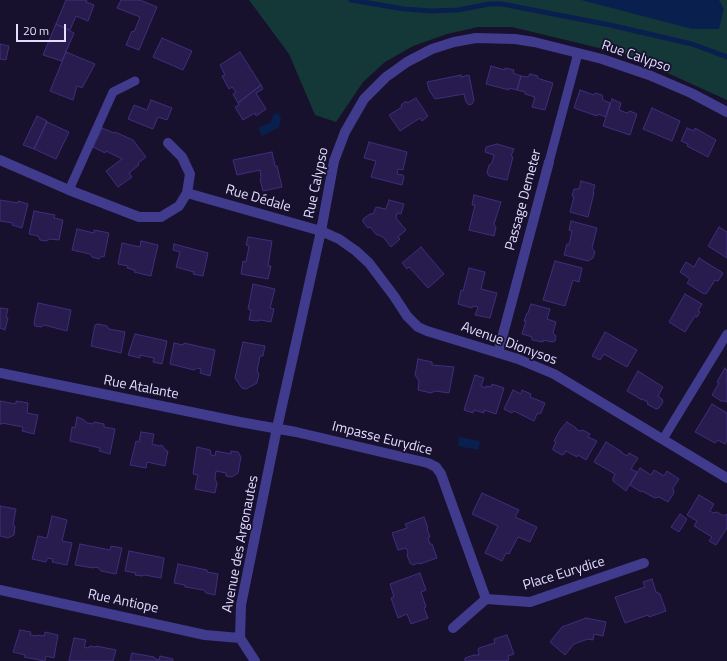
<!DOCTYPE html>
<html>
<head>
<meta charset="utf-8">
<style>
	body { margin:0 }
	#map { position:relative; width:727px; height:661px; overflow:hidden; background:#17112e; font-family:"Titillium Web",sans-serif }
	canvas { display:block }
	.scale { position:absolute; left:16px; top:24px; width:50px; height:18px; box-sizing:border-box; border:2px solid #e3deff; border-top:0; padding-left:5px; font-size:12px; line-height:14px; white-space:nowrap; color:#e3deff; -webkit-text-stroke:3px #17112e; paint-order:stroke }
</style>
</head>
<body>
<div id="map">
<canvas width="727" height="661"></canvas>
<div class="scale">20 m</div>
</div>
<script>
const g = document.querySelector('canvas').getContext('2d');
g.lineJoin = 'round';
function fill(path, color) { g.fillStyle = color; g.fill(path, 'evenodd'); }
const shape = rows => new Path2D(rows.map(r => 'M' + r).join(''));
function stroke(path, color, width, dash) { g.strokeStyle = color; g.lineWidth = width; g.lineCap = dash ? 'butt' : 'round'; g.setLineDash(dash || []); g.stroke(path); }
function drawText(font, color, halo, rows, align = 'center') {
  g.font = font + ' "Titillium Web",sans-serif'; g.lineWidth = 3.5; g.setLineDash([]); g.textBaseline = 'middle'; g.strokeStyle = halo; g.fillStyle = color; for (const [text, x, y, turn = 0] of rows) {
    g.save(); g.translate(x, y); g.rotate((+turn || 0) * Math.PI / 180); g.textAlign = isNaN(turn) ? turn : align; if (halo) g.strokeText(text, 0, 0); g.fillText(text, 0, 0); g.restore();
  }
}
fill(shape([
	[249,0,727,0,727,100,628,55,512,27,478,27,447,34,413,46,385,62,363,82,336,122,315,115,289,54]
]), '#143838');
fill(shape([
	[581,0,719,0,724,9,719,29,692,29],
	[278,113,281,118,279,127,262,136,258,128,271,122,273,115],
	[459,437,480,441,478,450,458,446]
]), '#09204e');
stroke(shape([
	[351,0,404,9,431,11,458,10,489,4,502,4,610,25,692,44,727,57]
]), '#09204e', 5);
const building = shape([
	[66,0,87,0,86,2,94,5,88,21,76,16,70,30,56,24,66,0],
	[121,0,140,0,157,7,139,50,126,45,132,31,134,32,140,17,117,8,121,0],
	[56,24,74,33,62,61,43,55,56,24],
	[162,38,192,51,183,70,153,57,162,38],
	[0,44,9,46,6,60,0,59,0,44],
	[66,52,95,64,82,88,77,86,73,100,50,91,66,52],
	[240,52,261,85,238,103,233,94,236,92,232,87,229,89,222,76,225,75,220,65,240,52],
	[491,66,505,70,505,68,514,70,513,73,521,76,517,90,509,88,509,90,486,84,491,66],
	[530,74,538,76,537,78,553,83,545,110,532,107,535,97,525,94,525,92,517,90,521,76,528,77,530,74],
	[461,75,461,77,469,75,474,100,472,104,469,105,466,102,464,94,435,99,429,90,427,82,461,75],
	[261,85,263,89,256,93,266,109,256,116,255,113,243,120,235,107,239,105,238,103,261,85],
	[580,90,594,95,595,93,602,95,603,100,610,103,606,117,598,114,597,116,574,108,580,90],
	[416,98,428,116,422,121,420,118,400,131,389,115,402,107,401,105,406,101,407,103,416,98],
	[612,99,621,103,619,110,627,113,630,111,637,114,630,135,603,126,612,99],
	[151,100,172,108,167,120,158,117,153,129,128,119,134,105,147,110,151,100],
	[652,108,680,121,672,141,643,129,652,108],
	[37,116,47,121,34,149,23,145,37,116],
	[47,122,69,132,56,159,34,149,47,122],
	[102,128,114,133,115,132,133,140,146,157,138,163,139,165,129,173,132,177,118,187,106,171,122,159,106,151,105,153,93,147,102,128],
	[687,128,694,131,695,128,716,140,708,157,687,146,688,144,681,141,687,128],
	[369,142,407,152,403,170,398,169,397,174,403,175,404,177,402,185,371,177,376,161,364,158,369,142],
	[497,144,514,149,511,156,513,157,507,180,489,176,487,173,489,165,492,163,494,155,485,152,486,147,497,144],
	[272,152,275,166,277,166,282,187,263,191,260,179,261,178,260,170,237,175,233,160,272,152],
	[581,181,595,185,593,193,594,193,588,217,570,212,574,197,572,196,574,189,579,189,581,181],
	[474,195,501,202,494,224,496,228,494,236,469,230,475,205,472,205,474,195],
	[0,200,18,203,18,201,28,204,22,228,12,225,13,223,0,221,0,200],
	[389,200,404,204,401,214,397,213,396,218,406,230,398,237,400,239,391,247,383,237,376,234,370,227,368,228,363,222,363,219,370,214,373,214,376,207,386,209,389,200],
	[34,211,55,215,54,218,63,220,59,240,50,239,46,241,40,240,38,236,29,234,34,211],
	[571,221,597,228,592,248,595,252,593,258,588,261,564,255,567,244,569,245,572,231,569,230,571,221],
	[719,227,727,232,727,258,708,246,719,227],
	[77,229,94,233,94,230,109,233,104,257,102,256,99,259,92,257,90,254,72,250,77,229],
	[248,237,272,241,268,266,271,266,268,279,241,274,243,261,246,262,249,246,246,245,248,237],
	[141,241,158,245,151,276,134,272,135,270,127,268,128,266,118,264,122,243,140,247,141,241],
	[174,244,208,253,203,276,193,274,194,272,176,267,180,252,173,250,174,244],
	[421,247,444,274,428,288,409,267,407,269,402,263,421,247],
	[699,258,723,273,718,281,715,280,707,293,704,294,687,283,690,279,680,272,686,262,694,267,699,258],
	[555,261,582,268,579,282,573,280,565,306,543,300,555,261],
	[469,268,485,272,481,289,497,293,490,318,475,315,478,307,473,306,472,308,458,304,461,290,463,291,469,268],
	[253,284,275,289,270,308,274,309,271,322,261,320,257,321,249,320,251,310,248,309,253,284],
	[685,294,702,304,698,311,700,312,697,317,695,316,685,332,669,322,685,294],
	[38,303,71,310,67,331,44,325,41,327,35,326,34,323,38,303],
	[531,304,550,309,547,319,556,322,553,333,556,336,555,341,552,342,543,340,543,342,532,340,532,337,522,334,526,321,524,321,527,313,528,313,531,304],
	[0,308,8,309,6,317,8,318,5,330,0,328,0,308],
	[98,324,107,326,109,329,125,332,121,353,91,346,95,325,98,324],
	[605,332,637,350,627,367,604,354,600,360,592,356,605,332],
	[135,334,167,341,162,364,153,362,154,358,140,355,140,358,128,355,135,334],
	[243,342,265,346,263,356,260,356,257,371,259,374,257,383,246,389,242,388,235,378,243,342],
	[174,343,183,345,184,343,215,350,210,376,200,373,201,369,197,368,194,370,170,364,174,343],
	[418,359,432,362,432,365,454,367,449,393,435,391,431,393,418,390,419,381,415,375,418,359],
	[725,368,727,370,727,402,724,401,721,401,712,395,719,383,717,382,725,368],
	[638,371,663,387,658,396,662,399,663,402,659,408,656,409,647,404,648,402,642,399,642,400,627,391,638,371],
	[475,375,484,378,481,386,486,388,486,386,491,387,492,384,504,388,496,414,484,410,484,413,474,410,473,413,464,410,475,375],
	[513,390,521,394,522,390,531,394,530,397,545,403,541,413,537,414,534,421,514,411,512,413,504,409,513,390],
	[0,401,16,404,16,401,28,403,27,413,38,415,34,434,22,431,23,427,2,423,2,424,0,424,0,401],
	[712,404,727,413,727,440,725,444,718,440,715,443,695,432,712,404],
	[77,417,84,420,87,423,93,424,94,422,104,424,104,427,115,429,110,454,99,451,100,448,70,441,72,427,75,428,77,417],
	[567,422,576,428,576,429,580,431,583,430,590,434,588,437,597,441,586,460,578,455,577,457,566,451,564,454,562,455,553,450,553,448,556,442,554,441,560,430,567,422],
	[141,432,154,434,152,444,159,446,162,445,166,451,168,451,165,466,147,462,146,468,130,465,136,441,139,442,141,432],
	[606,442,622,452,622,453,627,456,629,453,638,458,631,469,637,472,626,491,613,481,613,478,615,474,594,462,606,442],
	[197,447,210,450,211,455,215,456,216,451,231,454,231,451,238,452,241,457,238,473,232,477,226,476,226,473,216,471,215,479,217,483,215,493,195,489,198,475,193,474,197,447],
	[640,468,651,475,654,470,664,476,667,471,679,479,673,488,674,493,668,502,659,497,655,498,642,491,641,492,630,485,640,468],
	[482,493,519,510,515,517,537,527,530,542,518,537,509,554,506,553,502,561,485,553,498,526,472,514,482,493],
	[699,495,714,504,710,511,713,513,717,512,724,516,726,514,727,515,727,528,716,545,709,541,712,537,694,526,697,521,687,515,699,495],
	[0,506,16,509,13,525,15,526,14,535,8,538,0,536,0,506],
	[680,514,687,519,679,532,671,527,680,514],
	[52,516,67,520,62,541,72,543,67,565,52,562,53,559,47,558,46,562,32,559,38,536,47,538,52,516],
	[424,517,428,528,427,529,430,537,428,538,430,544,432,544,437,558,420,564,418,563,413,565,410,563,407,555,408,552,406,548,398,550,392,533,407,528,405,524,424,517],
	[80,544,110,550,111,546,122,548,116,574,101,571,99,568,94,567,94,568,75,565,80,544],
	[129,551,164,558,161,578,144,575,142,576,135,575,136,573,125,571,129,551],
	[178,564,207,570,207,572,218,574,215,595,206,593,204,590,185,587,185,585,174,583,178,564],
	[420,573,426,590,421,592,426,607,424,608,428,618,411,624,407,614,398,618,391,598,394,597,390,584,420,573],
	[652,579,656,592,660,594,666,611,649,617,648,615,625,623,615,597,645,587,643,582,652,579],
	[586,618,606,622,603,636,594,634,593,640,588,639,574,644,565,655,550,642,562,627,586,618],
	[20,630,31,632,30,635,37,636,37,635,44,636,45,632,58,635,54,658,46,656,45,661,24,657,25,655,13,652,20,630],
	[507,635,514,654,508,656,509,660,505,661,465,661,465,658,474,655,479,655,478,649,479,648,495,643,494,639,507,635],
	[74,638,86,640,84,647,88,648,90,646,96,647,96,646,116,650,113,661,69,661,74,638],
	[132,653,154,657,154,658,159,660,160,656,173,659,173,661,130,661,132,653]
]);
fill(building, '#281c4f');
stroke(building, '#402e7c', 1);
stroke(shape([
	[549,162,578,53],
	[69,190,113,92,135,81],
	[663,439,727,334]
]), '#413b8e', 9);
stroke(shape([
	[0,160,69,190,139,217,161,217,179,206,187,193,190,174,182,157,168,143],
	[187,193,321,231,339,239,356,251,369,263,394,296,407,316,418,327,427,331,518,359,554,374,727,478],
	[498,353,549,162],
	[0,373,240,422,296,432,428,463,436,467,441,474,486,599],
	[0,590,205,635,240,638],
	[453,628,486,599,530,602,644,563],
	[255,661,240,638,241,605,277,428,321,231,334,161,345,132,364,99,386,77,407,62,432,49,454,42,476,38,515,39,534,42,602,59,649,75,691,93,727,112]
]), '#413b8e', 10);
drawText('14px', '#e3deff', '#17112e', [
	["Rue Calypso",636,57,19],
	["Rue Calypso",317,183,-78],
	["Rue Dédale",258,199,16],
	["Passage Demeter",524,200,-75],
	["Avenue Dionysos",509,344,20],
	["Rue Atalante",141,388,11],
	["Impasse Eurydice",382,439,14],
	["Avenue des Argonautes",241,544,-79],
	["Place Eurydice",564,574,-17],
	["Rue Antiope",123,602,12]
]);
</script>
</body>
</html>
